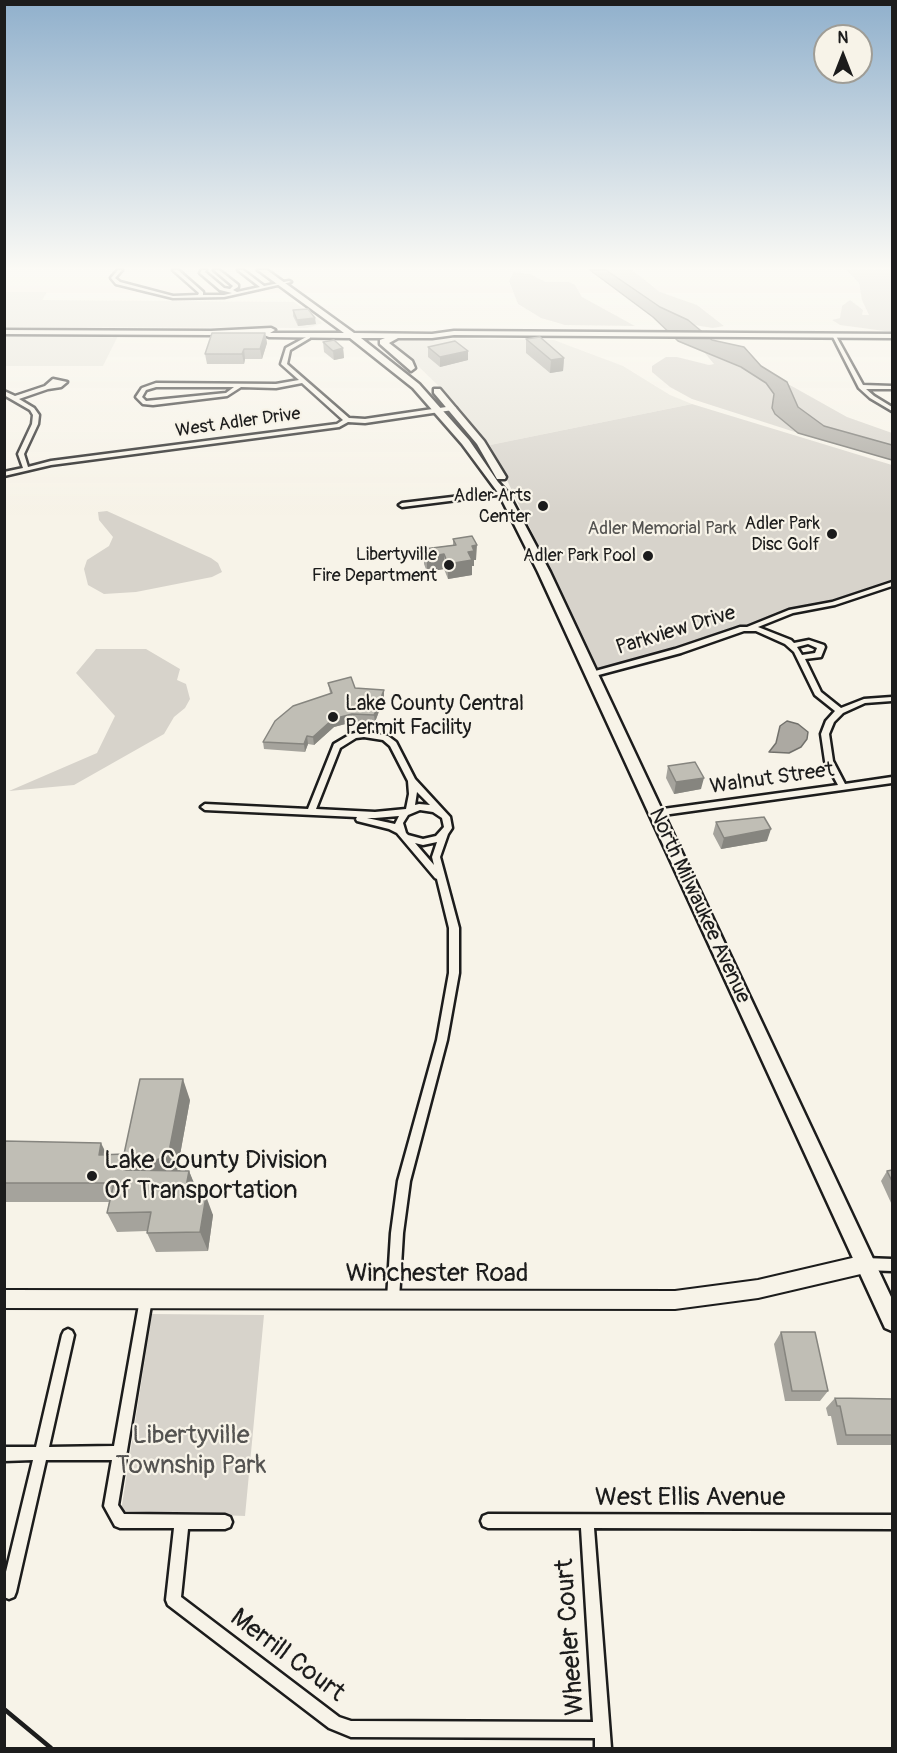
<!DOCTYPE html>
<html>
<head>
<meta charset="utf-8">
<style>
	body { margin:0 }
	#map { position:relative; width:897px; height:1753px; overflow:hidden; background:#f7f3e8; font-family:Pangolin,sans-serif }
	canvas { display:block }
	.frame { position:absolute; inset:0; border:6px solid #1c1c1c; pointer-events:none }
	.north { position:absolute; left:813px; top:24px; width:60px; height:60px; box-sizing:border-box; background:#f7f3e8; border:2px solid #9f9d96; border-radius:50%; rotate:0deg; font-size:16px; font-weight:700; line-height:24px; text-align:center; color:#1c1c1c }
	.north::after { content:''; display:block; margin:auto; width:21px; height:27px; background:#1c1c1c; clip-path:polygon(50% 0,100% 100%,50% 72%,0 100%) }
</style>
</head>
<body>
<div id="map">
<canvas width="897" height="1753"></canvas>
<div class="frame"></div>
<div class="north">N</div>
</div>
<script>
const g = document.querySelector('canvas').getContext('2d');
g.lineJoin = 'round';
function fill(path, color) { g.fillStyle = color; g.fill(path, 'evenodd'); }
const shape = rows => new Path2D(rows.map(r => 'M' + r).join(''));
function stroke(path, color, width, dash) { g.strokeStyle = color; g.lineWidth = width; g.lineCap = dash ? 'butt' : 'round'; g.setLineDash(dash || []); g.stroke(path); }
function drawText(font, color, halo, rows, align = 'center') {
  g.font = font + ' Pangolin,sans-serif'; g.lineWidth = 4.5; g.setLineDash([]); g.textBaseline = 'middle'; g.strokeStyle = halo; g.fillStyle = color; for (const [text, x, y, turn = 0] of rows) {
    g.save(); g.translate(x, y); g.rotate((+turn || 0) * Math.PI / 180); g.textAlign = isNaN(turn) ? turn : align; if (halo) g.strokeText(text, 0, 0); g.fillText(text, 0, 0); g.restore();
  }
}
fill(shape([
	[5,292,47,292,42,300,294,302,323,323,307,328,5,327],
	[5,336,118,336,103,366,5,366],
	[395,338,554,340,623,366,670,395,692,404,490,445,452,399,417,365,388,344]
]), '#e6e3d9');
fill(shape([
	[606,270,632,270,660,292,697,305,724,326,713,328,694,325,660,307],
	[847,270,892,270,892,332,840,325,832,320,840,318,842,306,850,300,863,310,862,315,869,315,862,300,859,283],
	[514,272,530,274,546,282,569,282,575,285,582,297,635,326,565,325,541,318,518,304,509,281],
	[704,352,751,372,766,383,774,394,775,414,798,433,692,399,670,387,652,372,652,366,666,357,677,357,709,365,714,364],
	[788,384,847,417,892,433,892,445,824,426,798,407],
	[692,404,892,465,892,584,833,603,789,609,755,623,599,671,490,445],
	[107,511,211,558,218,563,222,572,212,577,136,592,104,594,88,585,84,569,87,560,109,546,113,537,99,520,98,512],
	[96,649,146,649,180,669,177,680,186,684,190,699,185,708,174,717,164,734,74,785,9,791,97,753,115,716,76,673],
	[152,1314,264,1315,245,1516,121,1511]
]), '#d7d3cb');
const water = shape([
	[590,270,606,270,660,307,688,320,712,340,744,347,761,366,787,382,798,407,824,426,892,445,892,460,798,433,775,414,772,408,774,394,766,383,741,367,678,341,653,317,590,270],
	[787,721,798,724,808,732,807,739,801,747,789,753,769,752,776,743,780,726,787,721]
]);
fill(water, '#aca9a2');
stroke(water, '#72716c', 1.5);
const minor = shape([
	[118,270,122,270,115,278,120,282,173,296,198,295,199,293,173,270,178,270,203,292,203,295,224,295,232,293,220,290,200,273,202,270,206,270,205,272,224,288,230,289,233,286,214,270,219,270,238,285,238,287,233,290,237,292,260,287,238,270,243,270,264,286,289,281,291,282,224,297,173,298,116,284,111,278,118,270],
	[832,335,836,336,863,385,892,386,892,389,866,389,874,396,892,407,892,411,870,398,859,388,832,335],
	[308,336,310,337,310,338,290,350,287,364,349,418,365,419,453,406,456,408,453,410,365,423,348,422,339,427,51,465,4,476,4,472,23,468,18,454,32,424,33,415,30,410,4,395,4,391,15,396,45,386,53,379,67,382,61,387,48,389,19,399,34,408,39,415,38,424,24,454,28,467,51,461,337,424,343,420,302,383,276,388,241,387,227,396,153,405,143,404,136,397,142,388,156,383,276,384,299,380,281,364,286,348,308,336],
	[156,387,234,387,226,393,146,401,142,397,146,390,156,387],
	[503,491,506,493,505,494,402,507,399,505,402,503,503,491],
	[892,582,892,586,835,605,793,613,758,627,791,640,794,643,809,640,824,645,825,647,821,657,805,659,821,692,841,708,864,699,892,697,892,701,865,703,843,713,834,722,829,734,833,761,845,784,892,777,892,783,656,816,653,815,652,813,653,811,656,810,838,785,825,761,821,734,826,721,835,711,815,695,794,652,785,644,756,631,744,631,681,653,591,677,588,677,588,673,675,649,740,627,747,627,789,610,832,602,892,582],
	[808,644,817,648,815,653,802,655,797,647,808,644],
	[364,731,388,736,396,742,415,779,450,817,452,828,448,834,440,857,459,928,459,973,447,1040,410,1181,403,1233,399,1299,397,1303,393,1305,389,1303,387,1299,391,1233,398,1181,437,1040,449,973,449,928,437,879,435,878,397,833,389,829,357,821,356,819,357,817,205,810,201,807,205,804,308,809,334,744,351,734,364,731],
	[364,737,383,740,390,746,408,781,409,794,406,809,375,812,316,809,340,748,356,738,364,737],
	[417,792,430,805,419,804,415,805,417,792],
	[420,810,433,812,442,818,444,827,436,836,423,839,408,835,406,833,403,823,408,815,420,810],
	[399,816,395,824,367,818,375,818,399,816],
	[437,842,432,857,434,865,415,843,423,845,437,842],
	[865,1258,892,1259,892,1271,865,1270,861,1268,859,1264,861,1260,865,1258],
	[146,1293,150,1295,152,1299,118,1505,124,1514,225,1515,230,1517,232,1522,230,1527,225,1529,188,1529,181,1597,339,1717,351,1721,593,1722,581,1528,488,1528,483,1526,481,1521,483,1516,488,1514,892,1515,892,1529,594,1528,611,1748,595,1748,595,1738,351,1737,329,1728,168,1605,166,1600,174,1528,120,1528,115,1526,104,1506,112,1460,46,1460,16,1592,14,1597,9,1599,4,1597,4,1580,33,1460,4,1461,4,1447,36,1447,62,1335,64,1331,68,1329,72,1331,74,1335,49,1447,114,1446,140,1299,142,1295,146,1293]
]);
const secondary = shape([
	[865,1255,871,1258,874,1264,871,1270,865,1273,758,1298,675,1309,4,1308,4,1290,675,1291,758,1280,865,1255]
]);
const primary = shape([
	[258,270,267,270,354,333,432,334,454,331,892,334,892,338,454,335,432,338,398,338,389,343,412,361,415,368,411,371,380,344,380,340,385,338,361,338,419,384,469,440,498,482,508,493,550,572,892,1299,892,1331,885,1328,538,572,499,494,462,444,413,388,350,338,269,337,259,333,211,335,4,334,4,330,211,331,271,328,275,330,270,333,344,333,258,270],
	[434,389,440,389,484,441,506,477,505,479,497,479,477,444,434,393,434,389]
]);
stroke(minor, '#1c1c1c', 5);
stroke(secondary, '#1c1c1c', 4);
stroke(primary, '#1c1c1c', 5);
fill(minor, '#f7f3e8');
fill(secondary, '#f7f3e8');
fill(primary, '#f7f3e8');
stroke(shape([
	[4,1709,51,1748]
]), '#1c1c1c', 4.5);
fill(shape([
	[293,310,316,324,298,326,293,316],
	[265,333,267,343,262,359,245,359,244,364,207,364,205,354],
	[526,339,564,358,563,371,550,373,526,353],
	[323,342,343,348,344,358,334,360,324,352],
	[428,347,468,360,440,367,428,357],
	[453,539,476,560,474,560,474,566,472,566,472,575,448,579,444,569,427,572,424,564,424,549,453,545],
	[328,683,355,688,384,690,384,698,375,722,353,722,334,727,314,745,308,744,305,752,264,749,263,742,330,693],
	[668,766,701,789,674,794,666,778],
	[716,822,767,841,721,849,713,834],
	[190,1100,177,1171,189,1171,198,1196,213,1215,208,1251,156,1252,147,1233,147,1231,117,1232,107,1213,109,1202,4,1202,4,1141,107,1155,124,1154],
	[892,1170,892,1205,881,1181,887,1171],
	[781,1332,828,1391,820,1401,785,1401,774,1344],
	[835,1398,892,1399,892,1445,837,1445,831,1416,828,1416,826,1408]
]), '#a5a39c');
fill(shape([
	[315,318,316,324,298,326,297,320],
	[265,333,267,343,262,359,260,349],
	[343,348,344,358,334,360,333,351],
	[244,349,245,359,244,364,242,354],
	[468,351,468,360,440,367,440,357],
	[564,358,563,371,550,373,551,360],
	[477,545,476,560,474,560,474,566,472,566,472,575,448,579,448,564,468,552,472,546],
	[444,554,444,569,427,572,427,557],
	[384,690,384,698,375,722,374,715],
	[352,714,353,722,334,727,314,745,313,737,333,719],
	[307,736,308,744,305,752,304,744],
	[704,778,701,789,674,794,676,782],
	[771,829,767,841,721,849,724,838],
	[183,1079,190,1100,176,1177,124,1170,124,1167],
	[101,1143,111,1163,99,1155],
	[189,1171,197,1190,202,1207,186,1187],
	[206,1196,213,1215,208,1251,200,1232]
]), '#86857f');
const building = shape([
	[308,309,315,318,297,320,293,310,308,309],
	[212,333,265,333,260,349,244,349,242,354,205,354,212,333],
	[540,337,564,358,551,360,526,339,540,337],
	[334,340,343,348,333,351,323,342,334,340],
	[455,341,468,351,440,357,428,347,455,341],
	[472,536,477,545,472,546,474,551,468,552,472,560,448,564,444,554,427,557,424,549,456,545,453,539,472,536],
	[351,677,355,688,384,690,374,715,352,714,333,719,313,737,307,736,304,744,263,742,275,721,293,706,332,693,328,683,351,677],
	[695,762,704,778,676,782,668,766,695,762],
	[764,817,771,829,724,838,716,822,764,817],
	[140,1079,183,1079,168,1157,124,1167,124,1170,189,1171,186,1187,195,1187,195,1196,206,1196,200,1232,147,1233,151,1212,107,1213,114,1183,4,1183,4,1141,101,1143,99,1155,124,1154,140,1079],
	[892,1170,892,1181,887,1171,892,1170],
	[781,1332,815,1332,828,1391,792,1391,781,1332],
	[835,1398,892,1399,892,1435,846,1435,840,1406,837,1406,835,1398]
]);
fill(building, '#c0beb5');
stroke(building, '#86857f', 1.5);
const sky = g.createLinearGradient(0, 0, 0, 515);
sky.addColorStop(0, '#90b0cc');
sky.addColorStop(0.52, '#fbfaf5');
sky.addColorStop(1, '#fbfaf500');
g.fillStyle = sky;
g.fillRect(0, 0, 897, 515);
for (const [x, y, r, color] of [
	[543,506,6,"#1c1c1c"],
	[832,534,6,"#1c1c1c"],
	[648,556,6,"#1c1c1c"],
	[449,565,6,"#1c1c1c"],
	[333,717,6,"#1c1c1c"],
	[92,1176,6,"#1c1c1c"]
]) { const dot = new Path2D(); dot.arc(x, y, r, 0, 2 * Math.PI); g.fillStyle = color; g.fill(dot); stroke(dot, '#f7f3e8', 2); }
drawText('18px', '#1c1c1c', '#f7f3e8', [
	["West Adler Drive",238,423,-8]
]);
drawText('18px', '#1c1c1c', '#f7f3e8', [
	["Adler Arts",531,496],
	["Center",531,517],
	["Adler Park",820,524],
	["Disc Golf",820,545],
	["Libertyville",437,555],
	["Fire Department",437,576],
	["Adler Park Pool",636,556]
], 'right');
drawText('18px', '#545351', '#f7f3e8', [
	["Adler Memorial Park",662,529]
]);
drawText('21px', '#1c1c1c', '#f7f3e8', [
	["Parkview Drive",676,631,-17],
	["Walnut Street",772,779,-8],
	["North Milwaukee Avenue",699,906,65]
]);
drawText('21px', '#1c1c1c', '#f7f3e8', [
	["Lake County Central",345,705],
	["Permit Facility",345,729]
], 'left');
drawText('26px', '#1c1c1c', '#f7f3e8', [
	["Lake County Division",104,1161],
	["Of Transportation",104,1191]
], 'left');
drawText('26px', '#1c1c1c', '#f7f3e8', [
	["Winchester Road",437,1274],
	["West Ellis Avenue",690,1498],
	["Wheeler Court",571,1637,-94],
	["Merrill Court",287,1656,37]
]);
drawText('26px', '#545351', '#f7f3e8', [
	["Libertyville",191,1436],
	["Township Park",191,1466]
]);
</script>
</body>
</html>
